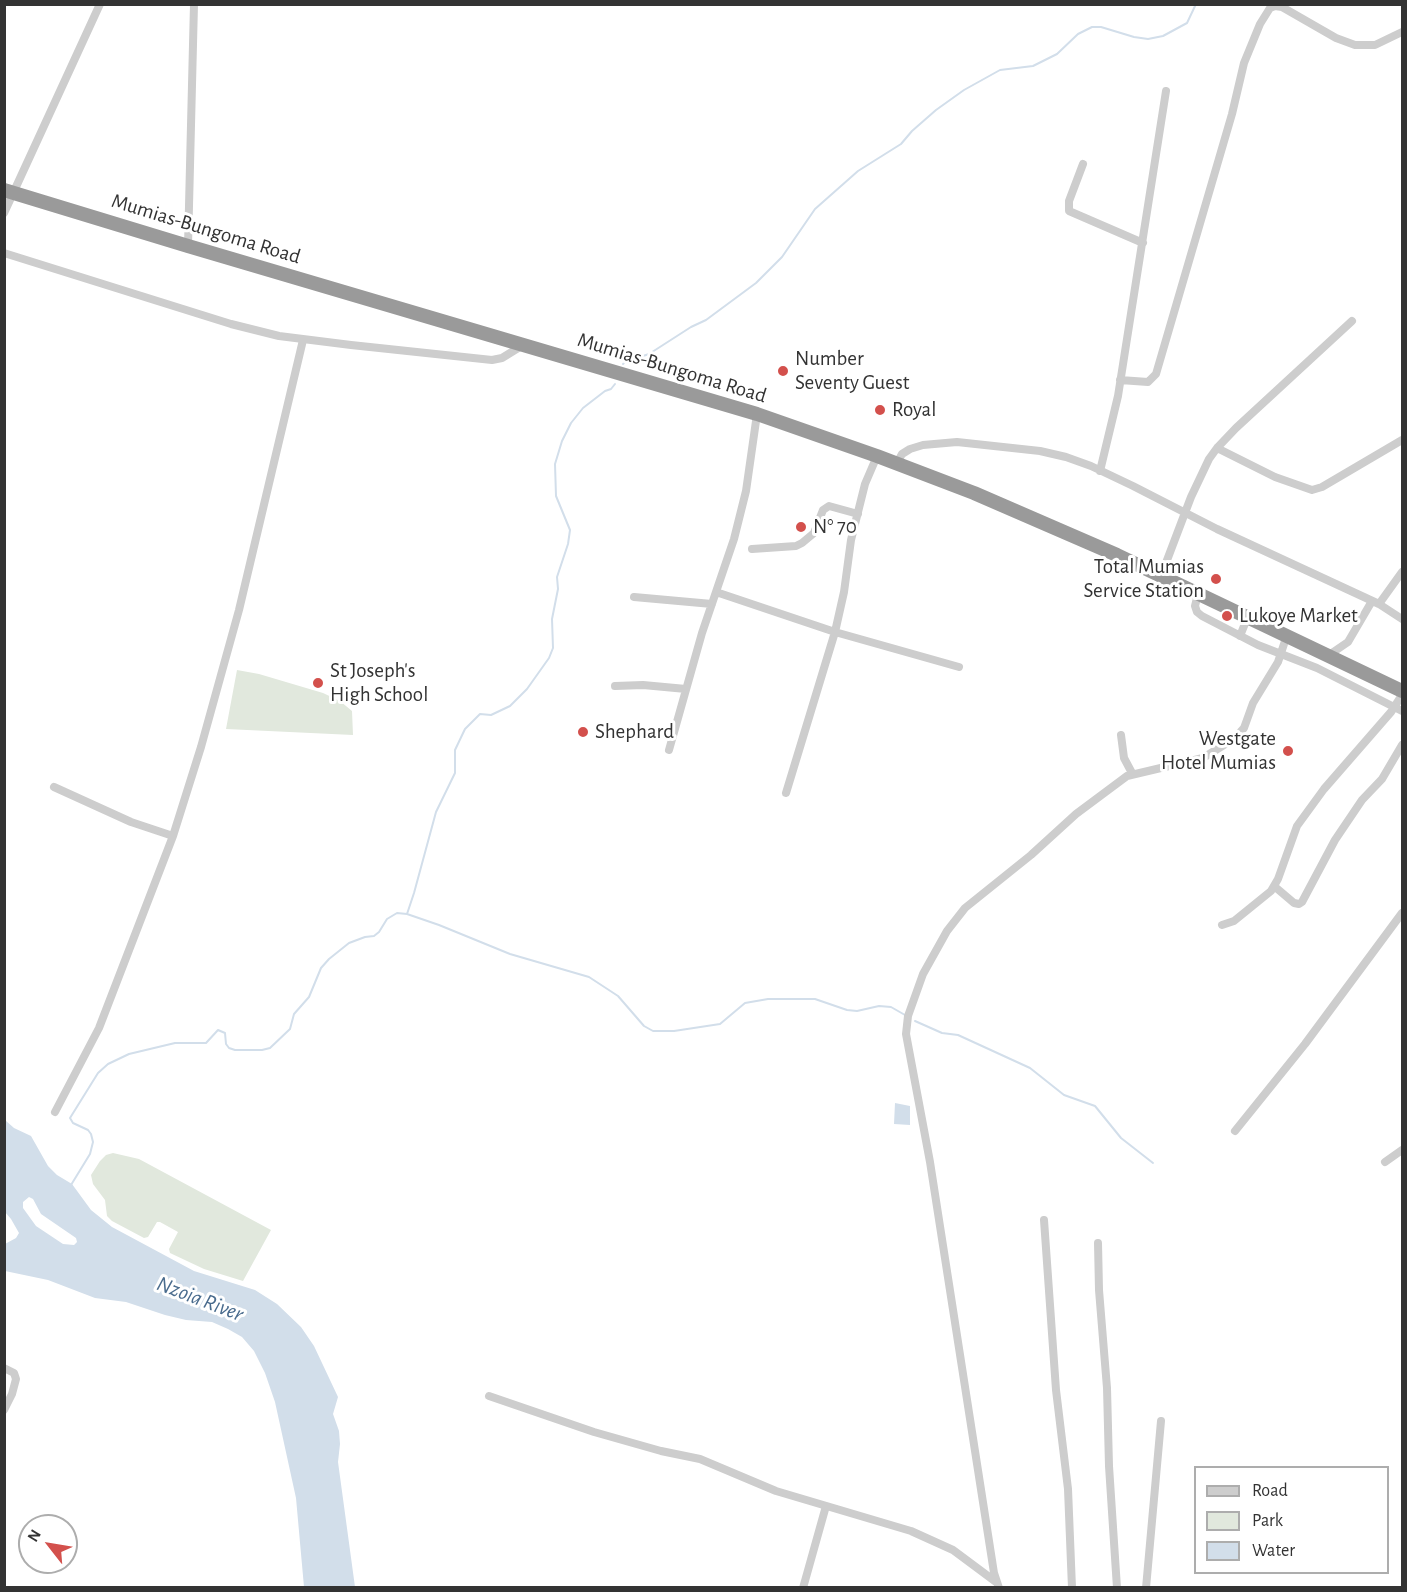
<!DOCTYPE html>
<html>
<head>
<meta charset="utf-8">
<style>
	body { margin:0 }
	#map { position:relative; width:1407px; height:1592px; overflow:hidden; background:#fff; font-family:"Alegreya Sans",sans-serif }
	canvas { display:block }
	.frame { position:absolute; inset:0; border:6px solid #333; pointer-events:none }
	.legend { position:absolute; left:1194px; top:1466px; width:195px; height:108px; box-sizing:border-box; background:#fff; border:2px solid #adadad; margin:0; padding:8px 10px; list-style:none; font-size:18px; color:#333 }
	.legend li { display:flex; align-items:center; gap:12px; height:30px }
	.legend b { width:30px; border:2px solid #adadad }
	.north { position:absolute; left:18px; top:1514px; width:60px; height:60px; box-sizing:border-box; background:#fff; border:2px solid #adadad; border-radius:50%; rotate:301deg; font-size:16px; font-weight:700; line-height:24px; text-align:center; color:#333 }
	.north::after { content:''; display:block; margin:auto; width:21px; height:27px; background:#d3504c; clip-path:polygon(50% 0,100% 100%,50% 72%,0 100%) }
</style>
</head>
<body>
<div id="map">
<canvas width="1407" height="1592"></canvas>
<div class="frame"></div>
<ul class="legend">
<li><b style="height:8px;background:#cdcdcd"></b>Road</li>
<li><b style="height:16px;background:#e1e8dd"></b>Park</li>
<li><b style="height:16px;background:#d2deea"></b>Water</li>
</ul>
<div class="north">N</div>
</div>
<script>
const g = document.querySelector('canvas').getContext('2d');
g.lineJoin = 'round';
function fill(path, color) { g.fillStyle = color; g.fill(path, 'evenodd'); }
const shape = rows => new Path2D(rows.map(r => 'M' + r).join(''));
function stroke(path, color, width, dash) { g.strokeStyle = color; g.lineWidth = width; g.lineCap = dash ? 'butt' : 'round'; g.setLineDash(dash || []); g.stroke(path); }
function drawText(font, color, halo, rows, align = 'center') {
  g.font = font + ' "Alegreya Sans",sans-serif'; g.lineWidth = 6; g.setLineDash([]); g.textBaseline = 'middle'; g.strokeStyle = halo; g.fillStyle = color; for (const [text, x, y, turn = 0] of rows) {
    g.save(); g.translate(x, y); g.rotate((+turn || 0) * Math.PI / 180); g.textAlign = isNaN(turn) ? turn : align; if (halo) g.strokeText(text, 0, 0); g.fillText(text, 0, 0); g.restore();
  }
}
fill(shape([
	[237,670,259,674,323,693,340,701,352,711,353,735,226,729],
	[113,1153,139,1159,271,1230,243,1281,204,1269,170,1253,169,1249,178,1232,160,1222,157,1222,148,1237,144,1238,112,1221,107,1216,105,1200,93,1184,91,1175,100,1161,106,1155]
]), '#e1e8dd');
fill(shape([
	[895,1103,910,1106,910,1125,894,1124],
	[5,1120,14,1128,31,1136,48,1166,57,1175,72,1184,91,1210,112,1227,194,1271,255,1290,277,1304,301,1327,314,1346,338,1397,333,1414,339,1431,340,1444,338,1462,355,1587,304,1587,296,1498,275,1402,265,1373,254,1351,242,1337,228,1329,212,1322,186,1320,165,1315,126,1302,95,1298,48,1280,5,1271,5,1244,16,1238,19,1233,11,1219,5,1212],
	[29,1197,33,1199,41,1214,76,1238,77,1242,74,1245,63,1244,36,1226,23,1208,23,1202]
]), '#d2deea');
stroke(shape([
	[623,364,625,362,649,354,691,327,706,320,756,283,782,257,815,209,858,171,901,144,912,131,936,110,964,90,1000,70,1033,66,1057,54,1078,34,1092,27,1101,27,1134,37,1148,39,1163,36,1187,23,1196,4],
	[407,914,414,893,436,812,455,773,455,750,465,729,480,714,491,715,510,706,527,689,549,658,553,648,552,619,558,589,557,577,568,544,570,530,556,496,555,464,562,441,571,423,583,408,605,391,611,389,615,384],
	[915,1021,942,1033,958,1035,1030,1068,1064,1095,1095,1106,1121,1138,1153,1163],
	[71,1185,90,1154,93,1142,91,1134,88,1130,73,1123,70,1118,98,1073,108,1064,129,1054,175,1043,206,1043,218,1030,225,1033,226,1044,229,1048,235,1050,262,1050,270,1048,290,1029,294,1014,309,997,321,968,329,959,349,943,365,937,374,936,379,932,387,919,397,913,407,914,439,925,510,954,589,977,618,996,644,1026,653,1031,674,1031,720,1024,745,1003,768,999,815,999,847,1010,857,1011,879,1006,891,1007,905,1015]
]), '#d2deea', 2);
stroke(shape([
	[1083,164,1069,201,1069,211,1143,243],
	[4,213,100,4],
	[188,246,194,4],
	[4,253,231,324,279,336,351,345,492,360,502,358,523,345],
	[1120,380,1148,382,1156,374,1232,114,1244,63,1260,24,1270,8,1275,6,1282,7,1336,38,1355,45,1375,45,1402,32],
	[1217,448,1275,477,1312,490,1322,487,1402,440],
	[897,463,902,454,910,449,923,445,957,442,1040,451,1066,457,1091,466,1133,486,1217,529,1379,604,1402,619],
	[1100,471,1118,396,1166,91],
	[752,549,796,546,802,543,814,533,823,510,829,506,858,514],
	[1161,576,1191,497,1209,459,1217,448,1236,428,1352,321],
	[716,592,835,632,844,592,851,540,865,484,877,456],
	[1198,594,1195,606,1197,612,1202,616,1258,645,1317,668,1402,711],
	[634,597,712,604],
	[1379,604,1402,572],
	[1240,636,1248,616],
	[1329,655,1348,642,1372,601],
	[615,686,643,685,686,689],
	[1121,735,1124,758,1132,773],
	[669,750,702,633,734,539,746,491,757,414],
	[54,787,131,822,173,836],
	[786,793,835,632,959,667],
	[1274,886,1294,903,1299,904,1302,902,1335,840,1362,800,1382,779,1402,745],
	[1222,925,1234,921,1271,891,1278,879,1297,826,1324,789,1391,712,1402,695],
	[55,1112,99,1028,173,836,201,747,239,610,303,340],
	[1235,1131,1305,1044,1402,913],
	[1385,1162,1402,1150],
	[1044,1220,1056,1390,1068,1489,1072,1588],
	[1098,1243,1099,1290,1107,1388,1109,1466,1117,1588],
	[4,1368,14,1373,16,1379,12,1394,4,1410],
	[489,1396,594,1432,661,1451,700,1459,776,1491,911,1531,953,1550,996,1582],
	[803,1588,826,1506],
	[999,1588,994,1573,930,1162,906,1034,908,1016,923,974,947,931,965,908,1031,855,1076,814,1127,776,1203,758,1235,738,1244,728,1253,703,1278,662,1287,635],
	[1146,1588,1161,1421]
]), '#cdcdcd', 8);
stroke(shape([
	[4,190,188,246,757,414,877,456,974,493,1117,555,1402,691]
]), '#9a9a9a', 14);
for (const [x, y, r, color] of [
	[783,371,6,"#d3504c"],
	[880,410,6,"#d3504c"],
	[801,527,6,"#d3504c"],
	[1216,579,6,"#d3504c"],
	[1227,616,6,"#d3504c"],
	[318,683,6,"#d3504c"],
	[583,732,6,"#d3504c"],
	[1288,751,6,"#d3504c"]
]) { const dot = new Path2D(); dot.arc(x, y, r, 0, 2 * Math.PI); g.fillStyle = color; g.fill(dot); stroke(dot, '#fff', 2); }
drawText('21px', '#333', '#fff', [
	["Mumias-Bungoma Road",206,229,17],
	["Mumias-Bungoma Road",672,368,17]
]);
drawText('21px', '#333', '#fff', [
	["Number",795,359],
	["Seventy Guest",795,383],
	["Royal",892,410],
	["N° 70",813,527],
	["Total Mumias",1204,567,"right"],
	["Service Station",1204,591,"right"],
	["Lukoye Market",1239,616],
	["St Joseph's",330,671],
	["High School",330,695],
	["Shephard",595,732],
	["Westgate",1276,739,"right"],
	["Hotel Mumias",1276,763,"right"]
], 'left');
drawText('italic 22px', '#496b8d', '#fff', [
	["Nzoia River",200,1299,21]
]);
</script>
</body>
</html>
